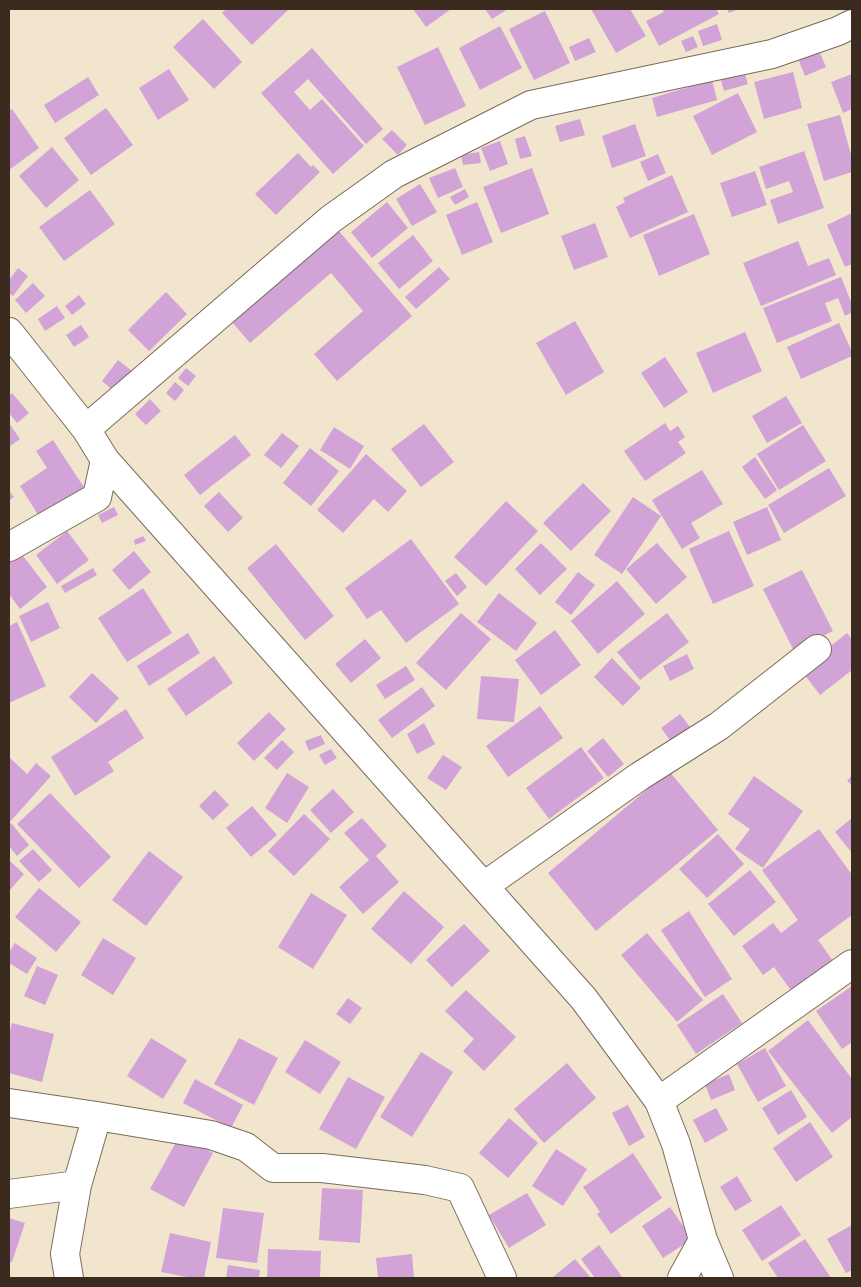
<!DOCTYPE html>
<html>
<head>
<meta charset="utf-8">
<style>
	body { margin:0 }
	#map { position:relative; width:861px; height:1287px; overflow:hidden; background:#f2e5ce; font-family:Kalam,sans-serif }
	canvas { display:block }
	.frame { position:absolute; inset:0; border:10px solid #3b2a1e; pointer-events:none }
</style>
</head>
<body>
<div id="map">
<canvas width="861" height="1287"></canvas>
<div class="frame"></div>
</div>
<script>
const g = document.querySelector('canvas').getContext('2d');
g.lineJoin = 'round';
function fill(path, color) { g.fillStyle = color; g.fill(path, 'evenodd'); }
const shape = rows => new Path2D(rows.map(r => 'M' + r).join(''));
function stroke(path, color, width, dash) { g.strokeStyle = color; g.lineWidth = width; g.lineCap = dash ? 'butt' : 'round'; g.setLineDash(dash || []); g.stroke(path); }
fill(shape([
	[226,9,289,9,252,45,222,13],
	[413,9,451,9,426,27],
	[485,9,508,9,492,19],
	[591,9,630,9,646,36,616,53],
	[662,9,716,9,719,14,659,46,646,21,664,12],
	[727,9,739,9,729,13],
	[545,11,570,63,534,80,509,29],
	[203,19,242,62,214,89,173,47],
	[717,24,722,40,703,46,698,31],
	[500,26,522,68,480,90,459,48],
	[693,36,698,47,686,52,681,41],
	[589,38,596,52,575,61,569,47],
	[438,47,466,106,425,125,397,67],
	[312,48,383,129,366,144,308,79,294,92,310,110,322,99,364,146,333,174,261,93],
	[818,48,826,67,805,76,797,56],
	[743,68,748,84,724,91,719,74],
	[169,69,189,100,158,120,139,88],
	[793,72,802,108,764,119,754,82],
	[852,74,852,109,843,113,831,82],
	[88,77,99,95,55,123,44,105],
	[712,80,717,100,657,117,652,98],
	[738,93,757,132,712,155,693,116],
	[106,108,133,145,91,175,64,138],
	[12,109,39,148,9,170,9,111],
	[840,115,852,158,852,172,824,181,807,124],
	[580,119,585,135,560,142,555,126],
	[635,124,646,156,612,168,602,136],
	[392,130,407,145,398,155,382,139],
	[525,136,532,156,520,159,515,139],
	[500,141,508,164,490,171,481,148],
	[52,147,79,180,46,208,19,176],
	[804,151,824,208,778,224,770,200,793,192,789,181,766,189,759,167],
	[479,152,481,163,463,165,461,155],
	[298,153,311,167,313,165,320,172,276,215,255,194],
	[658,154,666,173,648,181,640,162],
	[455,168,463,187,438,198,429,178],
	[532,168,549,214,501,233,483,187],
	[755,171,767,205,732,217,720,183],
	[672,175,688,212,630,238,616,207,625,202,623,198],
	[420,184,437,212,412,226,396,199],
	[465,189,469,197,455,205,450,197],
	[90,190,115,224,64,261,39,227],
	[387,202,408,228,372,258,351,232],
	[477,202,493,242,462,255,446,215],
	[852,213,852,264,845,267,827,225],
	[694,214,710,254,659,276,643,235],
	[595,223,608,257,574,270,561,236],
	[338,230,412,316,337,381,314,354,363,311,331,273,250,343,232,322],
	[413,235,433,261,399,289,378,263],
	[798,241,808,266,829,258,836,275,761,306,743,263],
	[439,267,450,279,416,309,405,297],
	[18,268,28,276,13,296,9,293,9,280],
	[841,277,852,304,852,312,845,316,838,298,825,303,832,321,777,343,763,308],
	[33,283,45,296,26,313,15,300],
	[166,292,187,314,149,351,128,330],
	[79,295,86,304,72,315,65,306],
	[57,306,65,318,45,331,38,319],
	[575,321,604,372,566,395,536,343],
	[839,323,852,352,852,356,801,379,787,347],
	[81,325,89,337,74,347,66,335],
	[745,332,762,371,713,393,696,353],
	[665,357,688,392,664,408,641,373],
	[118,360,132,371,115,392,102,381],
	[186,368,196,376,188,386,178,378],
	[175,382,184,390,175,401,166,393],
	[12,393,29,413,17,423,9,413,9,396],
	[786,396,802,423,767,443,752,416],
	[150,399,161,411,146,425,135,414],
	[9,423,20,439,9,447],
	[665,423,670,431,678,426,685,437,678,442,686,453,645,481,624,451],
	[424,424,454,462,421,487,391,449],
	[803,425,826,461,779,490,757,454],
	[334,427,364,446,350,469,320,450],
	[282,433,299,446,281,468,264,455],
	[235,435,251,455,200,495,184,475],
	[53,440,85,489,40,518,20,486,47,468,36,451],
	[310,448,339,471,311,506,283,483],
	[366,454,407,491,388,512,374,499,343,533,317,510],
	[755,457,777,490,765,499,742,467],
	[829,468,846,496,784,533,768,505],
	[702,470,723,504,691,523,700,538,682,549,652,500],
	[583,483,611,511,571,551,543,523],
	[9,491,14,497,9,501],
	[219,492,243,518,228,532,204,506],
	[633,497,661,516,622,574,594,555],
	[506,501,538,531,486,586,454,557],
	[114,507,118,515,102,523,98,515],
	[767,507,781,540,747,555,733,522],
	[67,531,89,560,57,584,36,555],
	[729,531,754,586,713,604,689,549],
	[143,536,146,541,135,545,134,540],
	[411,539,459,604,406,643,381,610,367,619,345,588],
	[541,543,567,569,540,595,515,569],
	[657,543,687,577,656,604,626,569],
	[276,544,334,616,305,640,247,568],
	[134,551,151,572,129,590,112,570],
	[20,552,47,587,20,609,9,594,9,560],
	[93,568,97,575,65,593,61,586],
	[802,570,833,631,794,651,763,589],
	[578,572,595,585,571,615,555,602],
	[456,573,467,587,457,596,445,581],
	[617,581,645,614,598,654,571,621],
	[143,588,172,633,127,662,98,618],
	[499,593,537,623,516,651,477,622],
	[48,602,60,628,31,642,19,616],
	[461,613,491,639,446,690,416,663],
	[667,613,689,642,640,680,617,652],
	[17,622,46,686,9,703,9,626],
	[555,630,581,665,541,695,515,660],
	[188,633,200,653,149,686,137,666],
	[847,633,852,640,852,670,820,695,801,670],
	[365,639,381,658,351,683,335,664],
	[687,654,694,669,670,681,663,666],
	[214,656,233,683,186,716,167,689],
	[612,658,641,688,623,706,594,677],
	[406,666,415,680,385,699,376,685],
	[92,673,119,698,96,723,69,697],
	[481,676,519,679,514,722,477,719],
	[422,687,435,706,392,738,378,720],
	[540,706,563,738,508,777,486,746],
	[126,709,144,738,108,762,114,771,75,796,51,757],
	[269,712,286,729,254,761,237,743],
	[680,714,697,736,678,751,661,728],
	[424,723,435,744,417,754,407,734],
	[321,735,325,744,309,751,305,741],
	[603,738,624,764,608,777,587,751],
	[282,740,294,752,277,770,264,758],
	[581,747,604,778,549,819,526,788],
	[331,749,337,758,325,765,319,755],
	[443,755,462,767,446,790,427,778],
	[9,757,27,774,36,763,51,776,9,823],
	[669,771,718,830,596,931,548,873],
	[287,773,309,787,287,823,265,808],
	[852,775,852,785,847,781],
	[754,776,803,811,763,868,735,849,750,829,728,814],
	[333,789,354,812,331,833,310,810],
	[215,790,229,805,213,820,199,806],
	[50,793,111,857,79,888,17,824],
	[252,806,277,835,251,857,226,828],
	[304,814,330,839,294,876,268,851],
	[362,818,387,846,376,856,399,882,363,914,339,887,369,860,344,833],
	[852,818,852,853,835,832],
	[11,823,29,845,17,856,9,846,9,825],
	[819,829,852,875,852,915,818,940,836,965,795,996,774,967,763,975,742,946,773,923,781,933,798,920,762,870],
	[718,834,744,864,707,898,679,869],
	[33,849,52,870,39,882,19,861],
	[149,851,183,877,146,926,112,900],
	[9,860,24,874,9,891],
	[750,870,776,902,734,936,708,904],
	[39,888,81,922,56,952,15,917],
	[404,891,444,927,411,964,371,929],
	[311,893,347,915,313,969,278,947],
	[689,911,732,979,705,997,661,930],
	[464,924,490,951,452,987,426,960],
	[647,933,703,1000,677,1022,621,955],
	[103,938,136,958,113,995,81,975],
	[15,943,37,958,27,974,9,963,9,952],
	[37,966,58,975,45,1005,24,996],
	[852,986,852,1042,842,1049,816,1011],
	[466,990,516,1037,484,1071,463,1051,474,1039,445,1011],
	[723,994,742,1023,696,1054,677,1025],
	[348,998,362,1008,350,1024,336,1014],
	[808,1020,852,1079,852,1117,832,1133,768,1051],
	[12,1023,54,1034,42,1082,9,1073,9,1034],
	[151,1038,187,1060,163,1099,127,1076],
	[239,1038,278,1058,254,1105,214,1084],
	[305,1040,341,1062,320,1094,285,1072],
	[765,1048,786,1086,758,1102,737,1064],
	[421,1052,453,1072,412,1137,380,1117],
	[567,1063,596,1098,544,1143,514,1109],
	[729,1074,735,1090,711,1100,705,1084],
	[348,1077,385,1097,356,1149,319,1129],
	[195,1079,243,1105,231,1128,183,1103],
	[791,1090,807,1117,778,1135,762,1108],
	[628,1105,645,1137,629,1146,612,1113],
	[716,1108,728,1130,705,1143,693,1120],
	[509,1118,538,1143,508,1178,479,1153],
	[810,1122,833,1157,796,1182,773,1148],
	[180,1135,213,1153,184,1207,150,1189],
	[556,1149,587,1169,563,1206,532,1186],
	[633,1153,662,1198,611,1234,597,1214,600,1212,583,1187],
	[737,1176,752,1201,735,1211,720,1187],
	[322,1188,363,1190,360,1243,319,1240],
	[527,1193,546,1225,509,1248,489,1215],
	[781,1205,801,1235,762,1261,742,1230],
	[670,1207,692,1239,663,1258,642,1226],
	[223,1208,264,1213,257,1263,216,1258],
	[9,1218,25,1223,12,1262,9,1262],
	[852,1225,852,1270,846,1273,827,1239],
	[170,1233,211,1242,204,1278,192,1278,161,1272],
	[805,1239,831,1278,778,1278,768,1263],
	[599,1245,623,1278,595,1278,581,1259],
	[268,1249,321,1251,320,1278,267,1278],
	[412,1254,414,1278,378,1278,376,1258],
	[575,1259,591,1278,555,1278,553,1277],
	[228,1265,260,1270,259,1278,226,1278]
]), '#d1a3d7');
const minor = shape([
	[9,332,86,429,105,460,584,999,659,1101,676,1144,703,1240,719,1278],
	[86,429,331,219,394,174,531,105,772,54,838,31,852,24],
	[9,547,97,497,105,460],
	[484,886,640,776,719,726,817,649],
	[659,1101,852,964],
	[9,1103,97,1116,211,1135,246,1147,273,1168,322,1168,425,1180,460,1188,502,1278],
	[9,1194,77,1185],
	[69,1278,65,1254,77,1185,97,1116],
	[682,1278,703,1240]
]);
stroke(minor, '#7b6b5c', 30);
stroke(minor, '#fff', 28);
</script>
</body>
</html>
